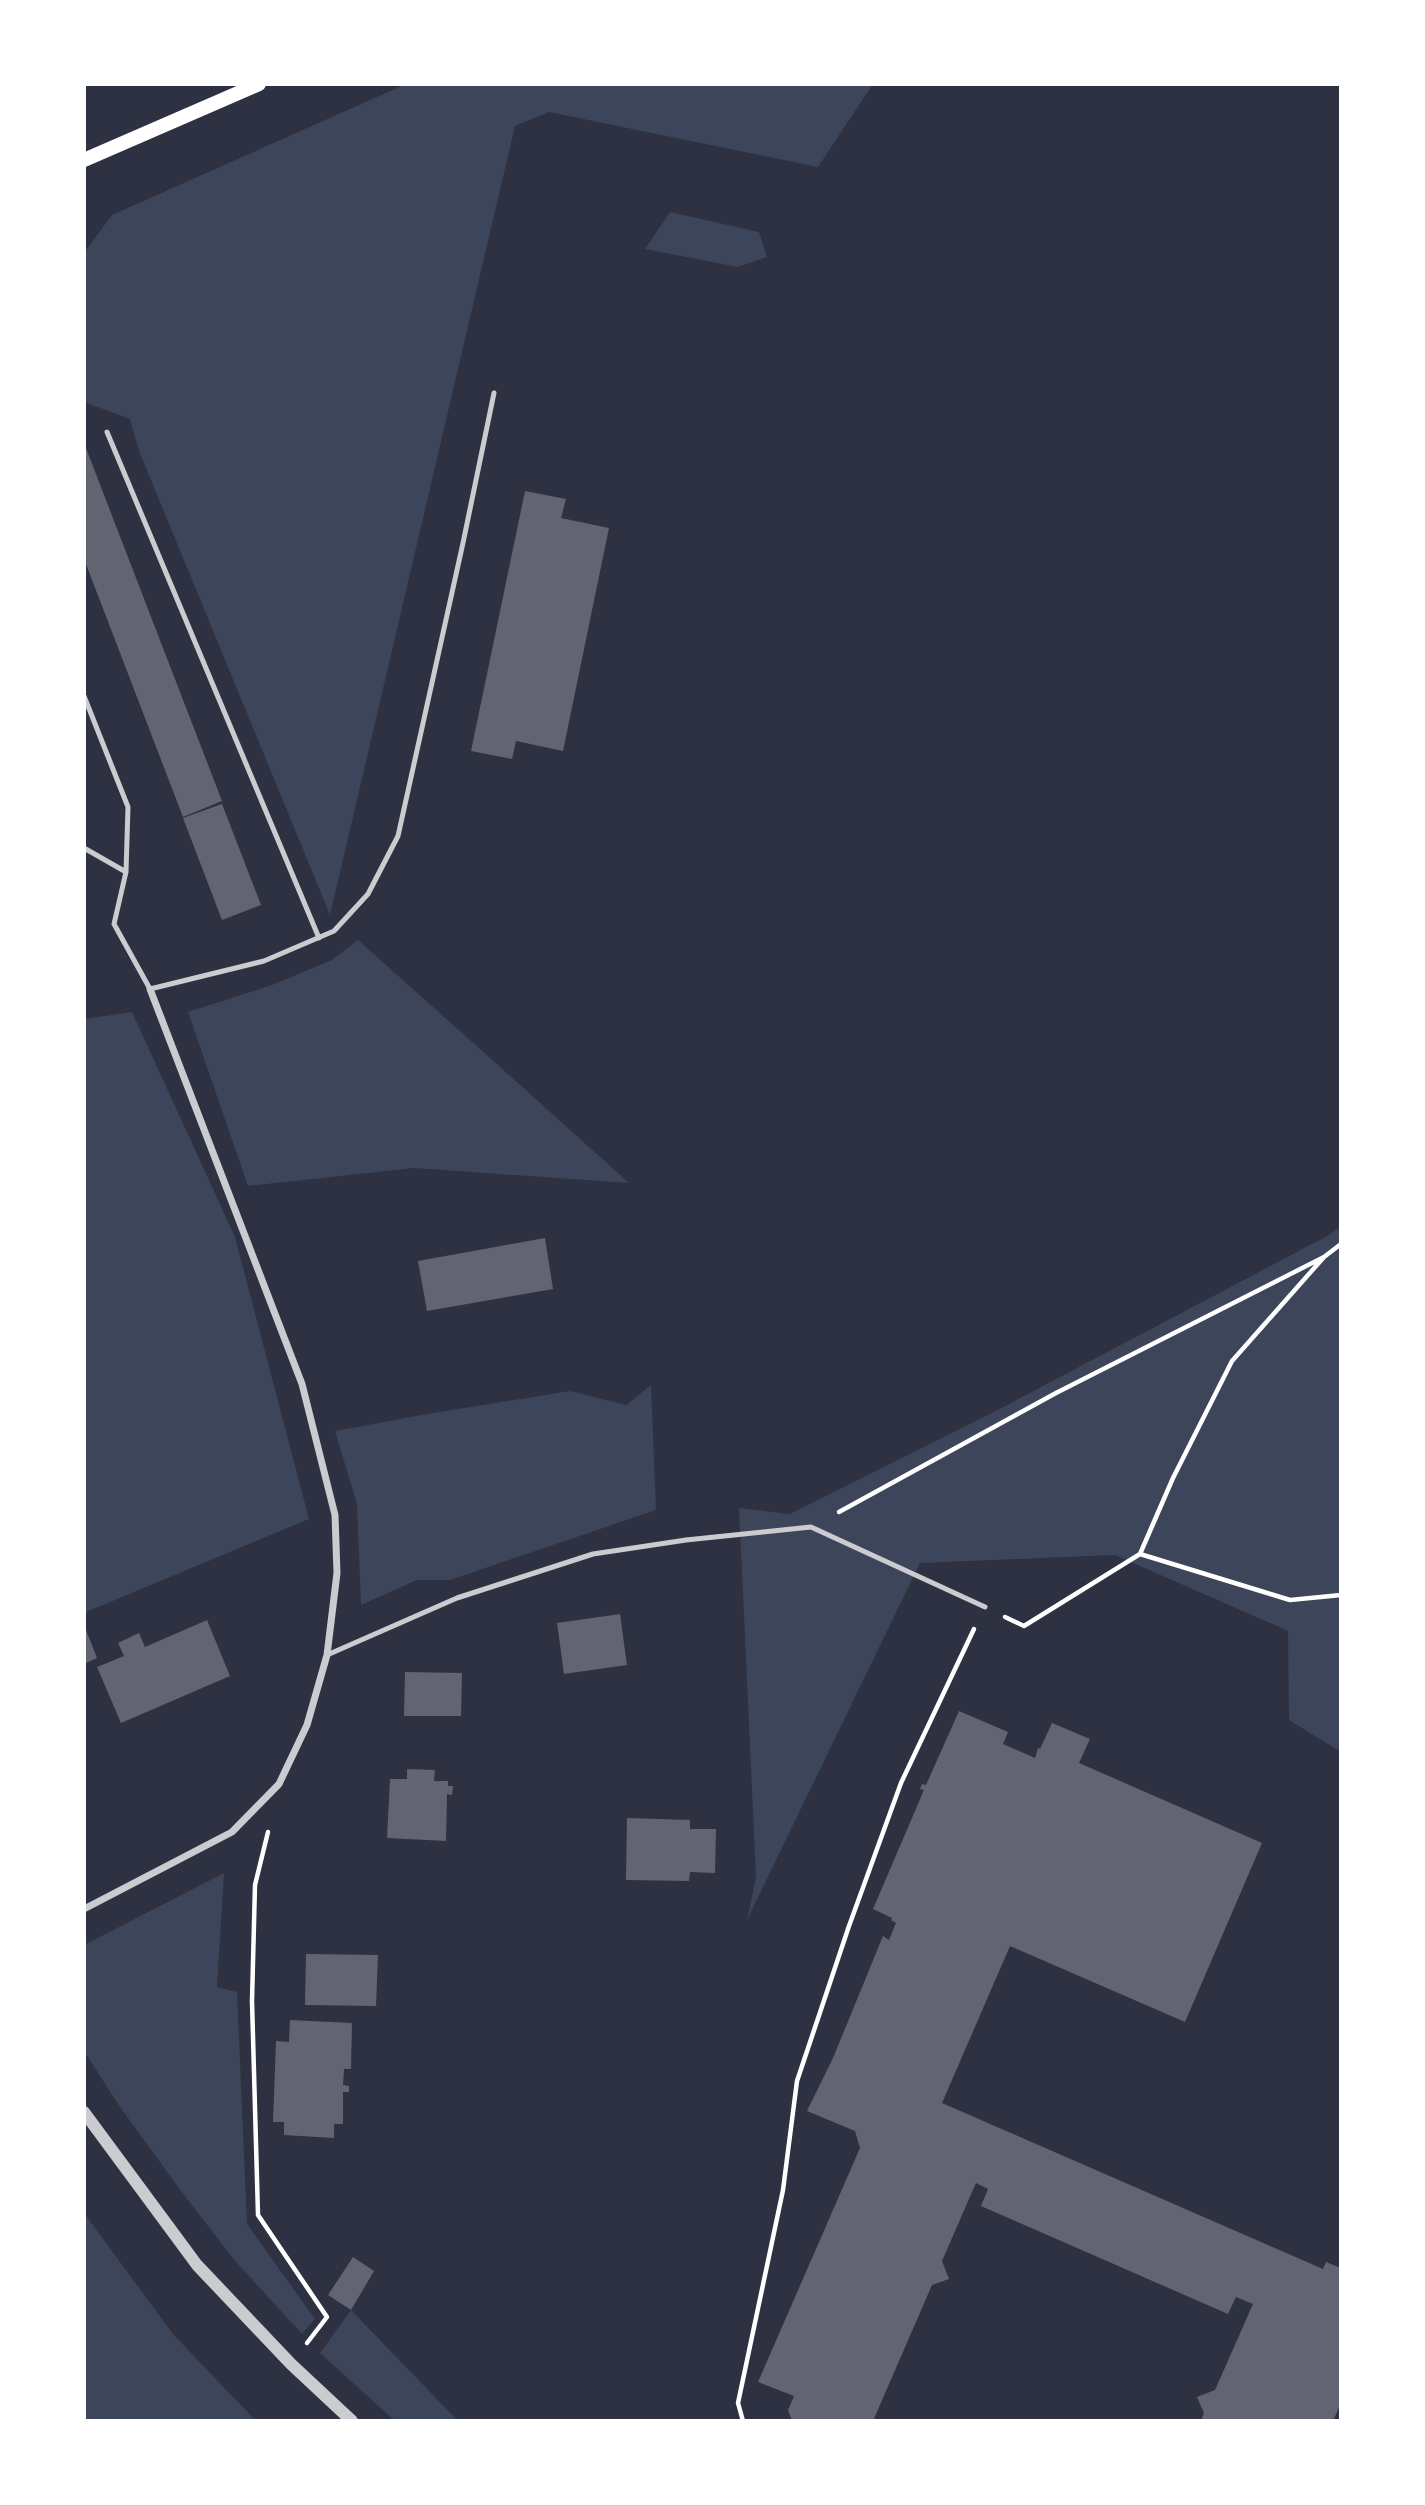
<!DOCTYPE html>
<html>
<head>
<meta charset="utf-8">
<style>
	body { margin:0 }
	#map { position:relative; width:1425px; height:2505px; overflow:hidden; background:#2d3142; font-family:Ubuntu,sans-serif }
	canvas { display:block }
	.frame { position:absolute; inset:0; border:86px solid #fff; pointer-events:none }
</style>
</head>
<body>
<div id="map">
<canvas width="1425" height="2505"></canvas>
<div class="frame"></div>
</div>
<script>
const g = document.querySelector('canvas').getContext('2d');
g.lineJoin = 'round';
function fill(path, color) { g.fillStyle = color; g.fill(path, 'evenodd'); }
const shape = rows => new Path2D(rows.map(r => 'M' + r).join(''));
function stroke(path, color, width, dash) { g.strokeStyle = color; g.lineWidth = width; g.lineCap = dash ? 'butt' : 'round'; g.setLineDash(dash || []); g.stroke(path); }
fill(shape([
	[406,84,873,84,818,167,549,112,515,126,330,915,139,451,130,419,84,402,84,253,112,215],
	[670,212,759,232,767,257,738,267,645,249],
	[358,940,508,1074,629,1183,414,1168,248,1186,188,1012,272,985,332,960],
	[132,1012,235,1237,309,1519,84,1613,84,1019],
	[1341,1226,1341,1752,1289,1720,1288,1631,1115,1555,920,1563,747,1920,756,1877,739,1508,790,1514,988,1415,1329,1235],
	[651,1385,656,1510,450,1580,417,1580,361,1605,357,1504,335,1431,427,1414,570,1391,626,1405],
	[224,1873,217,1987,237,1992,247,2224,315,2319,302,2334,235,2261,181,2191,120,2107,84,2051,84,1945],
	[84,2213,173,2334,256,2421,84,2421],
	[351,2310,458,2421,395,2421,320,2353]
]), '#3c4559');
fill(shape([
	[84,443,222,801,183,817,84,559],
	[525,491,566,499,561,518,609,528,563,751,516,741,512,759,471,751],
	[222,804,261,905,222,920,183,818],
	[545,1238,553,1289,427,1311,418,1261],
	[620,1614,627,1665,564,1674,557,1623],
	[207,1620,230,1676,121,1723,97,1667,124,1656,118,1643,139,1633,145,1647],
	[86,1630,97,1658,84,1664,84,1631],
	[405,1672,462,1673,461,1716,404,1716],
	[959,1711,1008,1732,1003,1744,1035,1758,1038,1748,1040,1749,1052,1723,1090,1739,1079,1763,1262,1843,1185,2022,1010,1946,942,2103,1323,2269,1326,2262,1341,2268,1339,2275,1341,2276,1341,2403,1333,2421,1201,2421,1204,2413,1197,2397,1215,2390,1253,2304,1236,2297,1228,2314,981,2206,988,2189,976,2183,942,2261,949,2279,932,2285,873,2421,792,2421,788,2410,794,2396,758,2382,860,2148,855,2131,807,2111,833,2058,883,1936,889,1940,896,1923,891,1920,892,1918,873,1909,924,1790,920,1789,922,1784,926,1785],
	[407,1769,435,1770,434,1781,448,1781,448,1786,453,1786,452,1795,447,1794,446,1841,387,1838,390,1779,407,1779],
	[627,1818,690,1820,690,1829,716,1829,715,1873,690,1872,689,1881,626,1880],
	[306,1954,378,1955,376,2006,305,2005],
	[290,2020,352,2023,351,2069,344,2069,343,2085,349,2086,349,2092,343,2092,343,2124,334,2124,334,2138,284,2135,284,2122,273,2122,276,2041,289,2042],
	[353,2257,374,2271,351,2310,328,2295]
]), '#626471');
stroke(shape([
	[839,1512,1056,1393,1324,1257,1341,1244],
	[1140,1554,1290,1600,1341,1595],
	[1005,1617,1024,1626,1140,1554,1173,1478,1232,1361,1324,1257],
	[268,1832,255,1885,252,2001,258,2215,327,2317,307,2343],
	[743,2421,738,2403,783,2190,797,2081,849,1926,901,1783,974,1629]
]), '#fff', 4.5);
stroke(shape([
	[107,432,319,938],
	[84,696,128,807,126,872,114,924,150,989,264,961,334,931,368,894,398,836,463,543,494,393],
	[84,848,126,872],
	[327,1655,457,1598,593,1554,686,1540,811,1527,985,1607]
]), '#caccd0', 5);
stroke(shape([
	[84,1909,232,1832,279,1784,307,1725,327,1655,337,1573,335,1515,302,1384,150,989]
]), '#caccd0', 7);
stroke(shape([
	[84,2112,197,2265,291,2364,352,2421]
]), '#caccd0', 12);
stroke(shape([
	[84,160,259,84]
]), '#fff', 14);
</script>
</body>
</html>
